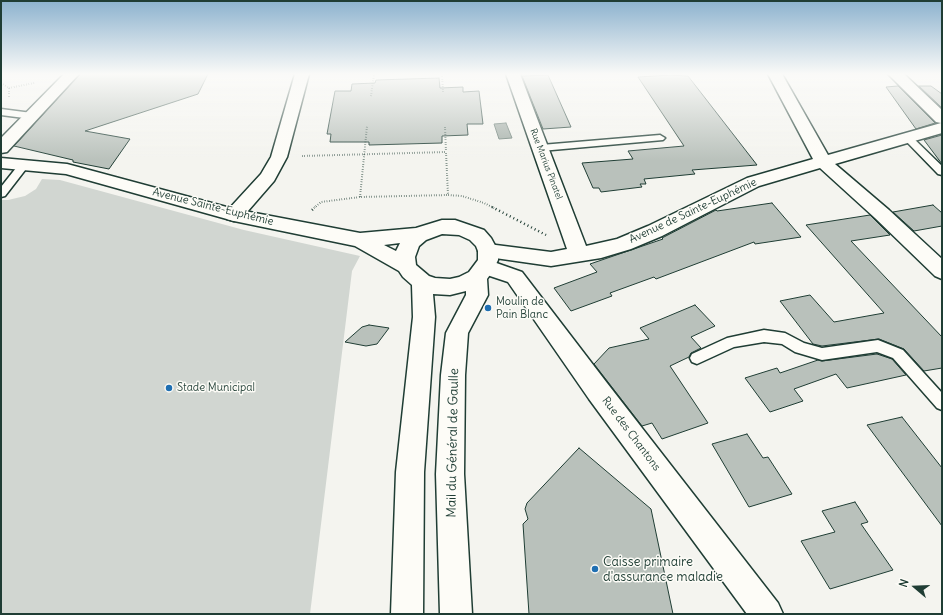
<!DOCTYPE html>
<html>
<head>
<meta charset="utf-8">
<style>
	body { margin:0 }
	#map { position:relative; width:943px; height:615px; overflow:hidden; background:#f4f4ef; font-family:Delius,sans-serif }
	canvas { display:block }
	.frame { position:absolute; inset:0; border:2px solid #1f3d34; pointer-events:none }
	.north { position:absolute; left:895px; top:567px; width:40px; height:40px; -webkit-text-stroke:3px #fdfcf7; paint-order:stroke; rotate:289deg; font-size:11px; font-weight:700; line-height:16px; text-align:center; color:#1f3d34 }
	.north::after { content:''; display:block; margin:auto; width:14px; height:18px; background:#1f3d34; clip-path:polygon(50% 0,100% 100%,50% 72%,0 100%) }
</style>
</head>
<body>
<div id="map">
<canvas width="943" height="615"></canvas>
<div class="frame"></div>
<div class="north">N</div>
</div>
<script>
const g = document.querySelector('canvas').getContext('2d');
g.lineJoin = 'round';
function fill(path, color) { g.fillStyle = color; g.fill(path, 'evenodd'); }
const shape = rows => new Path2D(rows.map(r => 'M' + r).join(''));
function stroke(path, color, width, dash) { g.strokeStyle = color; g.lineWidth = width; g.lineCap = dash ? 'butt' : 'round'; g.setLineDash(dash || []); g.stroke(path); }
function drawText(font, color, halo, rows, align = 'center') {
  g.font = font + ' Delius,sans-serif'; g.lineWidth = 3; g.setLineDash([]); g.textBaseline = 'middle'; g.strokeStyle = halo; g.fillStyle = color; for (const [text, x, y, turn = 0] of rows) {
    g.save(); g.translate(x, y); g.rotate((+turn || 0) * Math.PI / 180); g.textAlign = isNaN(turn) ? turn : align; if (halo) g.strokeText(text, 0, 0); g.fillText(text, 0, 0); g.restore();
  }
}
fill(shape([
	[42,179,60,180,244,230,360,256,352,271,310,614,1,614,1,200,8,200,25,196,36,189]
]), '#d1d6d1');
const water = shape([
	[506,123,512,138,499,139,494,124,506,123]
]);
fill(water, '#a3aea7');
stroke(water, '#6e8179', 1);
const building = shape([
	[80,74,208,74,198,94,85,131,130,139,109,169,73,162,73,160,14,146,80,74],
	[548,75,571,127,543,129,522,76,548,75],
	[670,75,688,76,757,165,692,170,695,174,644,179,646,184,640,184,642,187,601,192,599,188,593,188,582,163,633,159,628,151,684,146,638,77,670,75],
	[439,78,440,88,463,87,463,92,479,91,483,124,467,124,468,135,442,136,442,143,369,145,369,142,330,142,331,134,327,134,335,91,351,91,352,84,375,83,376,80,439,78],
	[898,86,935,123,916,129,886,87,898,86],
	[919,86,931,86,942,94,942,108,919,86],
	[942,135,942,164,924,140,942,135],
	[772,203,801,237,755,244,754,242,656,279,654,277,610,293,612,296,571,311,554,288,597,272,590,264,663,239,662,238,716,210,717,211,772,203],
	[933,205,942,213,942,226,914,231,893,212,933,205],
	[870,215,890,235,851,241,942,337,942,368,924,371,904,349,879,339,822,346,813,344,780,301,810,295,834,322,884,313,806,225,870,215],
	[695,305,715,326,691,337,701,348,691,353,689,357,670,366,708,423,662,439,652,423,642,426,594,364,609,348,649,339,640,328,695,305],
	[369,325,389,328,377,344,366,346,345,342,362,327,369,325],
	[877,354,892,359,906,375,847,388,836,374,794,389,803,401,770,412,745,378,777,368,780,373,818,360,822,361,877,354],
	[902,417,942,468,942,526,867,425,902,417],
	[747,434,763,458,768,457,792,494,749,507,712,444,747,434],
	[579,448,651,509,673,614,529,614,523,524,528,519,525,509,527,503,579,448],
	[855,502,868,522,861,524,893,570,830,589,801,541,835,532,822,511,855,502]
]);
fill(building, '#b9c1bb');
stroke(building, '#1f3d34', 1);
const lane = shape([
	[1,109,32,113,37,116,32,119,1,115,1,109],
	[907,134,910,135,942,166,942,175,938,174,904,139,902,137,907,134],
	[660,135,665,138,663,140,541,151,536,148,541,145,660,135],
	[24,162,29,165,5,196,1,197,1,187,20,163,24,162],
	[764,330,785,333,804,343,822,348,878,340,903,350,942,393,942,410,937,408,893,358,877,352,822,360,795,352,782,344,764,342,734,347,697,364,692,362,690,358,692,354,727,338,764,330]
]);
const street = shape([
	[295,74,309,74,287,157,274,181,241,219,234,221,227,219,225,215,227,211,261,174,271,157,295,74],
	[506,74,520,74,586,246,617,239,648,226,747,178,813,159,768,74,782,74,828,155,941,123,936,122,888,74,904,74,942,110,942,133,835,164,889,210,942,259,942,279,935,276,875,218,820,168,759,186,662,236,631,249,601,258,551,266,481,256,478,251,481,246,488,244,551,252,567,249,506,74],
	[485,259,522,272,607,383,778,603,783,614,747,614,589,399,508,282,478,272,475,267,478,262,485,259]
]);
const secondary = shape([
	[64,74,79,74,7,152,1,153,1,138,64,74],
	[1,158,67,164,234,209,360,233,416,228,442,220,455,220,484,230,491,238,498,251,498,260,492,272,487,279,488,295,468,333,465,375,464,474,472,614,440,614,436,474,441,375,446,333,466,295,466,291,450,295,433,294,435,317,424,472,423,614,391,614,396,472,413,317,412,285,403,277,399,271,355,246,234,221,66,174,1,168,1,158],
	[442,234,459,235,470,240,476,246,478,251,478,260,469,272,459,277,450,279,435,278,429,276,416,265,415,257,419,246,426,240,442,234],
	[400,243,396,251,384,245,400,243]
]);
stroke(lane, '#1f3d34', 3);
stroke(street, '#1f3d34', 3);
stroke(secondary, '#1f3d34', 3);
stroke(shape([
	[442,74,443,92],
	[1,83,9,88,9,97],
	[9,88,34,83],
	[371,96,374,74],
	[445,127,446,152],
	[302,156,446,152,448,195,462,196,484,203,494,208],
	[360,197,367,126],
	[314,208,321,202,360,197,448,195]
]), '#1f3d34', 2, [0.5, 2]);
stroke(shape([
	[492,207,546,235],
	[312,210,315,207]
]), '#1f3d34', 2.5, [1, 3]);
fill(lane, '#fdfcf7');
fill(street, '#fdfcf7');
fill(secondary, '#fdfcf7');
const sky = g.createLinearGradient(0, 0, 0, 161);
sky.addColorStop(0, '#8cb2ce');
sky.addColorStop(0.46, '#fafaf8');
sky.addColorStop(1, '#fafaf800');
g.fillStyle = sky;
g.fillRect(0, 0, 943, 161);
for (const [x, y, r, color] of [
	[488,308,4,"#1f6fb2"],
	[169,388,4,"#1f6fb2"],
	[595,569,4,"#1f6fb2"]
]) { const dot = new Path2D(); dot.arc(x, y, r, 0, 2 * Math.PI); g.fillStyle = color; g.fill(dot); stroke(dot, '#fdfcf7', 1.5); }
drawText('9px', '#1f3d34', '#fdfcf7', [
	["Rue Marius Pinatel",546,164,69]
]);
drawText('11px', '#1f3d34', '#fdfcf7', [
	["Avenue Sainte-Euphémie",213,207,14],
	["Avenue de Sainte-Euphémie",693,211,-25],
	["Rue des Chantons",631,434,53]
]);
drawText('11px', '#1f3d34', '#fdfcf7', [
	["Moulin de",496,302],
	["Pain Blanc",496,315],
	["Stade Municipal",177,388]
], 'left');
drawText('13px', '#1f3d34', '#fdfcf7', [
	["Mail du Général de Gaulle",453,443,-89]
]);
drawText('13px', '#1f3d34', '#fdfcf7', [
	["Caisse primaire",603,562],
	["d'assurance maladie",603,577]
], 'left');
</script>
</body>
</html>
